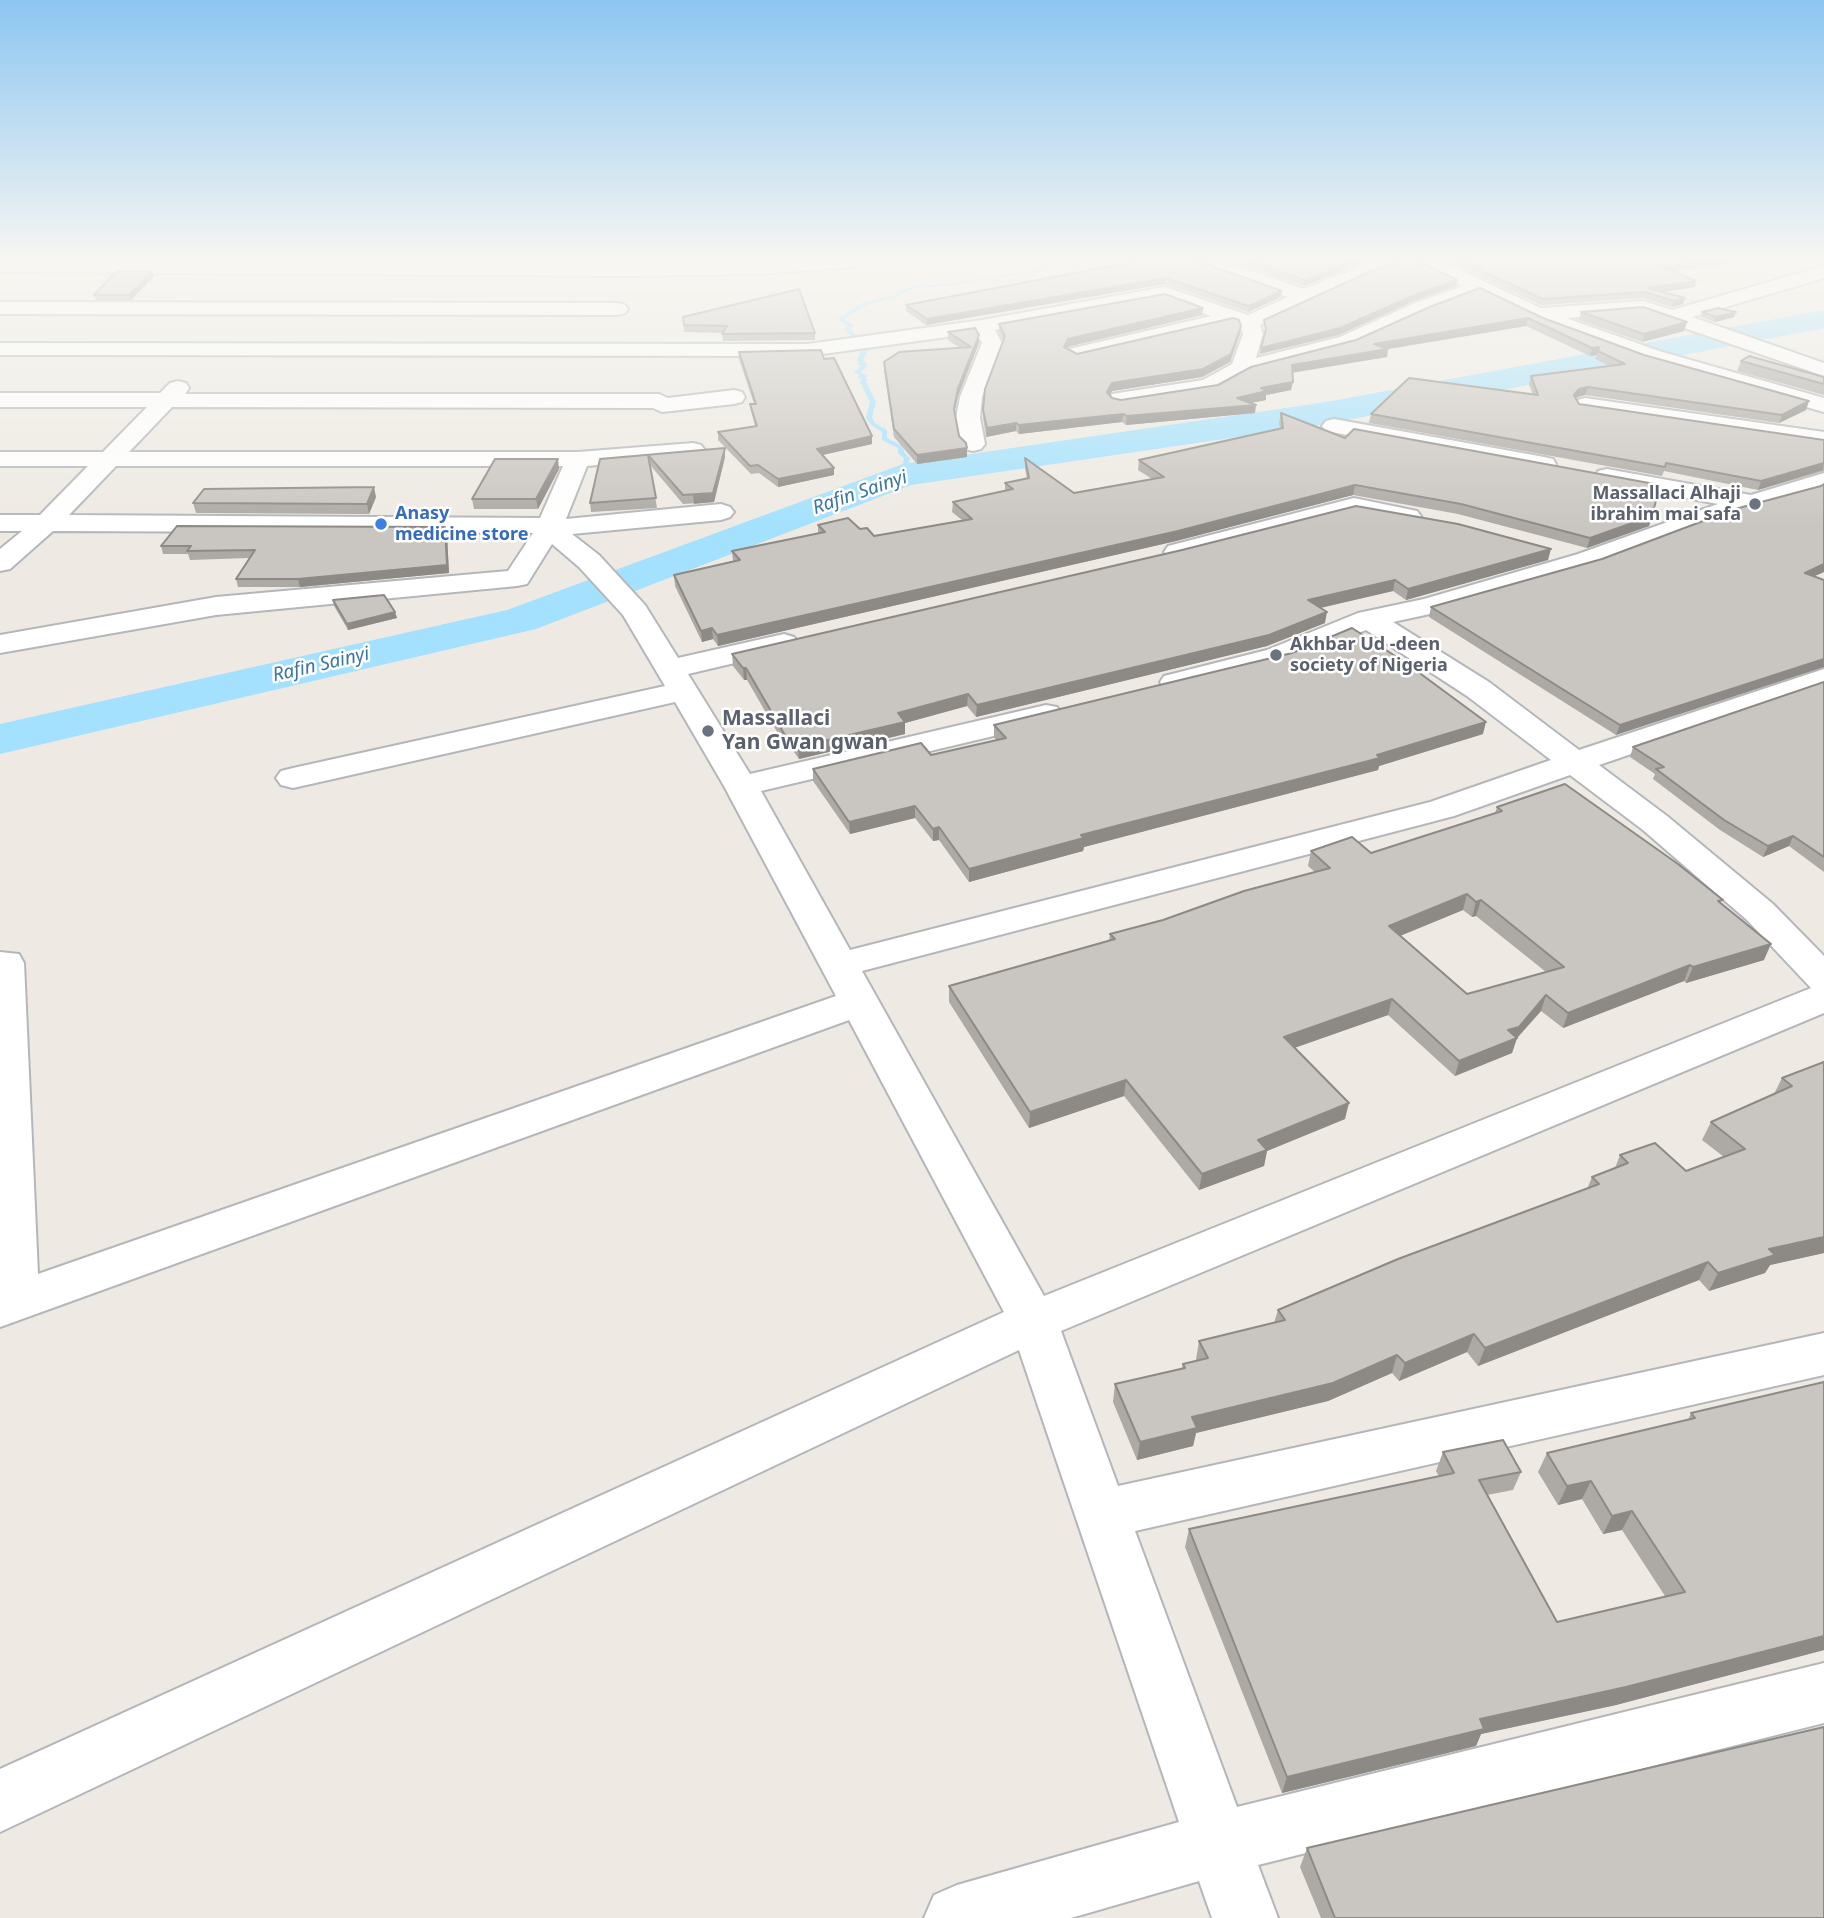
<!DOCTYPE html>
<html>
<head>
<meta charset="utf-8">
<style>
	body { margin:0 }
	canvas { display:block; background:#eeeae3 }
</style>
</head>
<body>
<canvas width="1824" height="1918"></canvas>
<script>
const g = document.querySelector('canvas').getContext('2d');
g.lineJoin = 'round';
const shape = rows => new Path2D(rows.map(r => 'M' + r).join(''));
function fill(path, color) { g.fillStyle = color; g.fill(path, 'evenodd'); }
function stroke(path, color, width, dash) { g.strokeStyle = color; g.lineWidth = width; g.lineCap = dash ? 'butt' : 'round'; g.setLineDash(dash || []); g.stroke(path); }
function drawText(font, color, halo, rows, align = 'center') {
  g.font = font + ' "Noto Sans",sans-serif'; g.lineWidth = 5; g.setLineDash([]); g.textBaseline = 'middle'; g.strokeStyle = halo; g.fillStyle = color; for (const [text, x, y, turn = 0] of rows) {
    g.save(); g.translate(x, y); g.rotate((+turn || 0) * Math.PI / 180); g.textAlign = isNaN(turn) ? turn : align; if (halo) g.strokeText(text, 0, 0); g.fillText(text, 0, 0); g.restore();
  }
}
fill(shape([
	[1094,261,1104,261,955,285,915,288,903,293,899,297,868,304,844,319,853,325,854,326,850,329,869,348,863,360,868,365,861,372,868,376,865,378,868,380,866,382,876,402,872,418,875,423,887,430,887,438,903,446,904,452,910,458,906,475,901,476,904,458,898,453,898,448,882,440,882,432,871,425,866,418,870,402,860,382,862,380,857,377,860,375,854,372,861,366,857,364,859,362,857,360,863,348,844,329,848,326,839,320,839,318,864,302,895,295,899,291,914,286,955,283,1094,261]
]), '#a3e1fe');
fill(shape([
	[1824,310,1824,328,1326,424,911,485,536,629,0,754,0,724,507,610,903,464,1326,402,1824,310]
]), '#a3e1fe');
const minor = shape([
	[0,261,629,264,863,261,854,267,757,274,629,276,0,272,0,261],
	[1197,261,1223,261,1304,289,1374,261,1402,261,1400,265,1367,275,1260,325,1263,334,1256,358,1340,337,1415,303,1463,286,1418,265,1416,261,1440,261,1541,308,1643,301,1672,310,1824,266,1824,278,1692,317,1824,363,1824,376,1641,313,1566,318,1659,351,1824,398,1824,412,1643,361,1542,323,1478,293,1429,311,1354,345,1316,357,1249,373,1217,391,1120,406,1112,404,1109,399,1112,394,1203,380,1232,364,1243,334,1240,326,1232,323,1076,359,1069,357,1065,353,1069,349,1211,316,1164,299,995,330,1002,343,982,397,980,418,985,444,981,449,973,451,965,449,961,444,956,418,960,397,982,343,976,333,808,356,0,355,0,343,808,344,982,320,1165,287,1248,315,1288,297,1199,265,1197,261],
	[0,302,618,303,625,305,628,309,625,313,618,315,0,314,0,302],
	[178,381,186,383,189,388,185,394,659,394,668,398,734,390,742,392,745,397,742,402,734,404,662,412,653,408,172,407,129,452,578,452,693,443,701,445,705,450,701,455,693,457,587,466,566,519,721,504,730,507,734,512,730,517,721,520,572,534,599,555,645,605,678,658,784,634,794,637,799,643,794,649,688,674,750,774,1046,705,1057,707,1062,714,1057,721,761,791,850,950,1430,802,1551,760,1467,696,1366,630,1289,662,1186,688,1175,691,1164,688,1160,682,1164,676,1267,650,1358,613,1424,599,1578,554,1718,504,1598,481,1595,476,1598,471,1607,469,1751,495,1824,473,1824,489,1816,493,1731,516,1598,566,1439,612,1393,622,1489,682,1579,750,1824,669,1824,688,1599,765,1667,816,1773,904,1824,956,1824,1013,1061,1331,1118,1486,1824,1333,1824,1375,1135,1531,1237,1807,1824,1663,1824,1723,1258,1865,1278,1918,1212,1918,1199,1881,1071,1918,924,1918,934,1895,957,1885,1179,1822,1019,1350,0,1832,0,1769,1004,1312,849,1020,0,1327,0,952,19,954,24,963,38,1274,836,996,724,786,675,702,293,788,281,785,276,778,281,771,293,768,665,686,623,615,579,567,552,544,527,584,517,586,216,615,0,653,0,635,216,597,508,571,533,533,53,531,10,569,0,571,0,549,22,531,0,531,0,515,40,515,88,466,0,466,0,452,103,452,147,407,0,407,0,393,160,393,170,383,178,381],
	[116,466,563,466,540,518,69,515,116,466],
	[1570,775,1643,830,1747,920,1811,988,1044,1296,862,971,1454,816,1570,775],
	[1585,398,1824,432,1824,446,1577,410,1574,405,1577,400,1585,398],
	[1334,419,1544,457,1553,459,1556,464,1553,469,1544,471,1326,431,1322,426,1326,421,1334,419],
	[1354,498,1417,511,1421,516,1417,521,1408,524,1354,514,1177,560,1168,558,1164,552,1168,546,1354,498]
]);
stroke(minor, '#b4b7ba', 4);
fill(minor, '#fff');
fill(shape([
	[1231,261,1367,261,1304,286],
	[1446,261,1743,261,1672,272,1695,287,1662,292,1683,304,1672,307,1643,298,1541,305],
	[1199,262,1282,291,1281,297,1248,312,1165,284,926,325,906,311,906,305],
	[152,271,154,276,131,300,96,300,94,295],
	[1432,306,1543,318,1644,355,1806,410,1779,423,1585,395,1576,398,1579,404,1824,440,1824,471,1758,490,1664,471,1662,476,1369,423,1371,414,1533,395,1529,384,1531,376,1610,366,1595,359,1597,355,1590,356,1526,326,1388,349,1387,357,1293,372,1291,390,1266,395,1266,400,1250,403,1255,413,1126,425,1122,422,1019,434,1016,431,986,437,983,418,983,410,1003,341,999,332,999,324,1203,308,1202,315,1067,347,1067,348,1077,354,1240,334,1230,362,1202,377,1112,391,1110,395,1112,398,1121,400,1218,385,1356,340],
	[1581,312,1687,322,1684,331,1642,342,1579,320],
	[1702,312,1734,317,1715,322,1701,317],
	[683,317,815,333,815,340,723,341,722,333,684,332],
	[948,332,979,343,958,396,954,413,959,436,967,448,967,457,917,464,894,437,884,370,884,362,960,348,948,340],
	[739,352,824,359,872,436,872,444,823,455,834,475,778,487,759,473,751,474,718,440,718,432,755,426,751,411,750,404,754,404,739,359],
	[1741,361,1824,377,1824,395,1737,371],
	[1281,413,1345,438,1652,516,1649,526,1587,548,1458,514,1353,495,1176,541,718,646,713,639,702,642,675,586,674,575,733,561,732,551,818,533,818,525,860,529,874,536,962,520,952,512,953,502,1005,491,1005,483,1027,479,1025,468,1025,458,1074,493,1152,479,1138,470,1139,460,1280,428,1279,423],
	[725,448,725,457,714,502,683,504,650,465,657,508,591,512,590,503,600,459],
	[559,469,538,509,474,509,472,499],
	[1824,484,1824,572,1814,576,1616,735,1429,617,1431,607,1602,559,1821,486],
	[376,497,369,514,196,513,193,503],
	[445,527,447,535,449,573,300,587,238,587,236,579,249,558,190,560,188,554,163,554,161,546],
	[1548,560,1406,600,1393,591,1321,608,1325,623,1267,646,976,717,967,706,905,723,905,734,799,759,791,748,787,749,747,680,744,680,733,666,732,654],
	[333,600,395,612,397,618,348,630,334,606],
	[1824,682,1824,872,1789,846,1763,857,1720,830,1653,779,1655,774,1630,757,1633,747],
	[994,725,1483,734,1379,766,1378,770,1084,847,1083,851,969,882,939,840,933,841,915,818,850,834,813,781,813,769,931,755,997,741,994,737],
	[1497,807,1721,904,1764,960,1686,983,1684,981,1563,1028,1541,1011,1517,1038,1512,1053,1455,1076,1388,1015,1294,1048,1345,1119,1267,1151,1264,1166,1199,1190,1124,1096,1029,1128,949,1002,949,986,1109,941,1110,934,1163,920,1315,872,1308,866,1311,851,1371,853,1495,813],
	[1463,910,1472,917,1476,916,1546,972,1467,994,1400,936],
	[1824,1062,1824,1253,1770,1265,1765,1273,1709,1291,1699,1280,1478,1366,1467,1352,1399,1381,1392,1373,1328,1401,1196,1433,1193,1446,1137,1460,1113,1402,1115,1384,1182,1368,1183,1364,1197,1361,1196,1359,1199,1341,1274,1323,1278,1310,1587,1189,1592,1177,1615,1168,1620,1155,1686,1171,1724,1157,1702,1140,1711,1122,1774,1094,1782,1078],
	[1824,1382,1824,1650,1616,1705,1481,1734,1476,1746,1282,1793,1185,1547,1189,1529,1439,1476,1436,1471,1443,1452,1521,1472,1513,1490,1487,1495,1557,1622,1665,1596,1622,1530,1603,1534,1582,1499,1558,1505,1538,1472,1547,1453,1688,1420,1691,1413],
	[1307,1848,1824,1918,1321,1918,1300,1867]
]), '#ada9a5');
fill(shape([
	[1354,261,1367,261,1304,286,1305,280],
	[1706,261,1743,261,1661,273,1663,267],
	[152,271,154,276,131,300,129,295],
	[1165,278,1165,284,926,325,927,319],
	[1457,280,1456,286,1414,301,1339,335,1260,354,1261,348],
	[1696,281,1695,287,1650,294,1648,288],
	[1282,291,1281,297,1248,312,1249,306],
	[1685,298,1683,304,1672,307,1674,301],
	[1203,308,1202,315,1067,347,1063,355,1064,347,1068,339],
	[1736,312,1734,317,1715,322,1716,317],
	[1528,318,1526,326,1388,349,1387,357,1291,373,1292,365,1374,344],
	[1687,322,1684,331,1642,342,1644,334],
	[1241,326,1240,334,1230,362,1202,377,1112,391,1107,400,1107,392,1112,383],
	[979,335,979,343,958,396,953,418,954,409,958,388],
	[1599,347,1597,355,1590,356,1592,348],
	[1293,382,1291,390,1266,395,1266,400,1235,406,1237,398,1261,388],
	[1588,387,1585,395,1576,397,1572,404,1574,395,1579,389],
	[1809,401,1806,410,1779,423,1782,415],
	[1256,405,1255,413,1126,425,1127,416],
	[1123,414,1122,422,1019,434,1019,425],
	[1016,423,1016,431,986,437,987,428],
	[872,436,872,444,817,456,817,449],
	[725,448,725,457,714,502,694,504,693,495],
	[967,448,967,457,917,464,917,455],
	[558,459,559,469,538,509,536,499],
	[1824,463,1823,470,1758,490,1761,481],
	[834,468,834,475,778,487,778,479],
	[1355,485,1353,495,1176,541,718,646,717,635],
	[374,487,376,497,369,514,367,504],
	[1652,516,1649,526,1587,548,1590,538],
	[445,527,447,535,449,573,300,587,298,579],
	[1551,549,1548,560,1406,600,1408,589],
	[1824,564,1824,572,1801,582,1805,573],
	[1395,580,1393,591,1306,611,1308,600],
	[395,612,397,618,348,630,347,624],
	[1327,612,1325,623,1267,646,976,717,977,705],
	[712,628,713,639,702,642,701,631],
	[1824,659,1824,667,1616,735,1620,725],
	[743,668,746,668,747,680,744,680],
	[968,694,967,706,905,723,905,734,799,759,798,747,898,713],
	[1486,722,1483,734,1379,766,1378,770,1084,847,1083,851,969,882,969,869,1081,835,1377,755],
	[791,736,791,748,787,749,786,737],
	[915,806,915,818,850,834,849,822],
	[939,827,939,840,933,841,933,829],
	[1793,836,1789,846,1763,857,1768,846],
	[1467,894,1463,910,1385,942,1389,926],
	[1481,900,1476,916,1472,917,1476,902],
	[1771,944,1764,960,1686,983,1693,967],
	[1690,965,1684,981,1563,1028,1568,1013],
	[1546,995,1541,1011,1517,1038,1512,1053,1455,1076,1459,1061,1508,1030],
	[1392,999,1388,1015,1280,1053,1284,1037],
	[1126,1080,1124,1096,1029,1128,1030,1112],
	[1349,1103,1345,1119,1267,1151,1264,1166,1199,1190,1202,1174,1258,1140],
	[1824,1237,1824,1253,1770,1265,1765,1273,1709,1291,1718,1273,1769,1249],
	[1708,1262,1699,1280,1478,1366,1485,1348],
	[1474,1334,1467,1352,1399,1381,1405,1363],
	[1397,1355,1392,1373,1328,1401,1196,1433,1193,1446,1137,1460,1140,1442,1192,1417],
	[1591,1481,1582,1499,1558,1505,1567,1486],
	[1632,1511,1622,1530,1603,1534,1612,1516],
	[1824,1636,1824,1650,1616,1705,1481,1734,1476,1746,1282,1793,1287,1777,1480,1719]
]), '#8d8a86');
const building = shape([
	[1138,261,1198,261,1282,291,1249,306,1165,278,927,319,906,305,1138,261],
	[1248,261,1354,261,1305,280,1248,261],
	[1402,261,1418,261,1457,280,1415,295,1340,328,1261,348,1266,329,1264,320,1369,272,1402,261],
	[1460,261,1706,261,1663,267,1696,281,1648,288,1685,298,1674,301,1645,292,1543,299,1460,261],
	[117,271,152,271,129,295,94,295,117,271],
	[1480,288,1543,318,1644,355,1809,401,1782,415,1588,387,1579,389,1574,395,1579,404,1824,440,1824,463,1761,481,1666,463,1665,467,1371,414,1409,378,1538,395,1531,376,1625,364,1598,351,1599,347,1592,348,1528,318,1374,344,1388,349,1292,365,1293,382,1261,388,1267,391,1237,398,1256,405,1127,416,1123,414,1019,425,1016,423,987,428,983,410,985,389,1005,336,999,324,1165,294,1203,308,1068,339,1064,347,1077,354,1233,318,1239,320,1241,326,1231,354,1203,369,1112,383,1107,392,1112,398,1121,400,1218,385,1251,367,1356,340,1432,306,1480,288],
	[799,289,815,333,722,334,727,326,684,325,683,317,799,289],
	[1643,307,1687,322,1644,334,1581,312,1643,307],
	[1718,308,1736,312,1716,317,1702,312,1718,308],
	[975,328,979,335,958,388,954,409,959,436,966,443,967,448,917,455,894,429,884,362,899,352,971,347,948,332,975,328],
	[821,350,824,359,834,358,872,436,817,449,834,468,778,479,758,465,750,466,718,432,757,426,750,404,756,404,739,352,821,350],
	[1749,356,1824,377,1824,384,1741,361,1749,356],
	[1281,413,1345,438,1354,429,1660,485,1652,516,1590,538,1461,504,1355,485,1178,531,717,635,712,628,701,631,674,575,740,560,732,551,825,532,818,525,848,518,860,529,867,528,874,536,972,519,953,502,1013,489,1005,483,1029,478,1025,458,1074,493,1164,477,1139,460,1283,428,1281,413],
	[725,448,713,493,683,495,648,455,656,498,590,503,600,459,725,448],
	[495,459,558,459,536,499,472,499,495,459],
	[1824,484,1824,564,1805,573,1824,580,1824,659,1620,725,1431,607,1602,559,1735,509,1821,486,1824,484],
	[374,487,367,504,193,503,204,489,374,487],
	[1356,506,1458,524,1551,549,1408,589,1395,580,1308,600,1327,612,1269,635,977,705,968,694,898,713,905,722,798,747,791,736,786,737,746,668,743,668,732,654,1182,550,1356,506],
	[177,526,445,527,447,565,298,579,236,579,255,550,187,551,191,546,161,546,177,526],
	[384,595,395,612,347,624,333,600,384,595],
	[1352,628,1406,663,1486,722,1377,755,1380,758,1081,835,1084,838,969,869,939,827,933,829,915,806,849,822,813,769,921,743,931,755,1006,738,994,725,1292,653,1352,628],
	[1824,682,1824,857,1793,836,1768,846,1724,820,1656,769,1664,767,1633,747,1824,682],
	[1565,784,1678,864,1723,900,1718,901,1771,944,1693,967,1690,965,1568,1013,1546,995,1519,1027,1508,1030,1517,1038,1459,1061,1392,999,1284,1037,1349,1103,1258,1140,1267,1150,1202,1174,1126,1080,1030,1112,949,986,1115,939,1110,934,1163,920,1244,891,1330,868,1311,851,1352,837,1371,853,1502,811,1497,807,1565,784],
	[1467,894,1476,902,1481,900,1564,967,1467,994,1389,926,1467,894],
	[1824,1062,1824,1237,1769,1249,1775,1255,1718,1273,1708,1262,1485,1348,1474,1334,1405,1363,1397,1355,1333,1383,1192,1417,1197,1428,1140,1442,1115,1384,1185,1368,1183,1364,1208,1358,1199,1341,1285,1320,1278,1310,1398,1259,1599,1184,1592,1177,1628,1163,1620,1155,1655,1143,1686,1171,1745,1149,1711,1122,1792,1086,1782,1078,1824,1062],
	[1824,1382,1824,1636,1626,1687,1480,1719,1484,1729,1287,1777,1189,1529,1454,1473,1443,1452,1503,1440,1521,1472,1479,1480,1557,1622,1685,1592,1632,1511,1612,1516,1591,1481,1567,1486,1547,1453,1695,1418,1691,1413,1824,1382],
	[1824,1727,1824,1918,1335,1918,1307,1848,1824,1727]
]);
fill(building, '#c9c5c0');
stroke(building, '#8d8a86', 2);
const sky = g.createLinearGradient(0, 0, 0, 529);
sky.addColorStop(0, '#8cc6f1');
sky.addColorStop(0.49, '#f7f6f2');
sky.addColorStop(1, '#f7f6f200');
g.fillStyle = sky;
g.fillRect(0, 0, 1824, 529);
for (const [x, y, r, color] of [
	[1755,504,7,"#6b7280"],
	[381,524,7,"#3f7fe0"],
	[1276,655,7,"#6b7280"],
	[708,731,7,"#6b7280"]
]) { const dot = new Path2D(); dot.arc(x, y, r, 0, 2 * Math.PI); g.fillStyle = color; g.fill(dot); stroke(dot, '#fff', 2.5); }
drawText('bold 18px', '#5b616d', '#fff', [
	["Massallaci Alhaji",1741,494],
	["ibrahim mai safa",1741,515],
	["Akhbar Ud -deen",1290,645,"left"],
	["society of Nigeria",1290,666,"left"]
], 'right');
drawText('bold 18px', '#366cbe', '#fff', [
	["Anasy",395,514],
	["medicine store",395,535]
], 'left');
drawText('italic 19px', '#3b779f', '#fff', [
	["Rafin Sainyi",860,493,-19],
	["Rafin Sainyi",321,665,-13]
]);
drawText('bold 21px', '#5b616d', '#fff', [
	["Massallaci",722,719],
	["Yan Gwan gwan",722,743]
], 'left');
</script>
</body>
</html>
